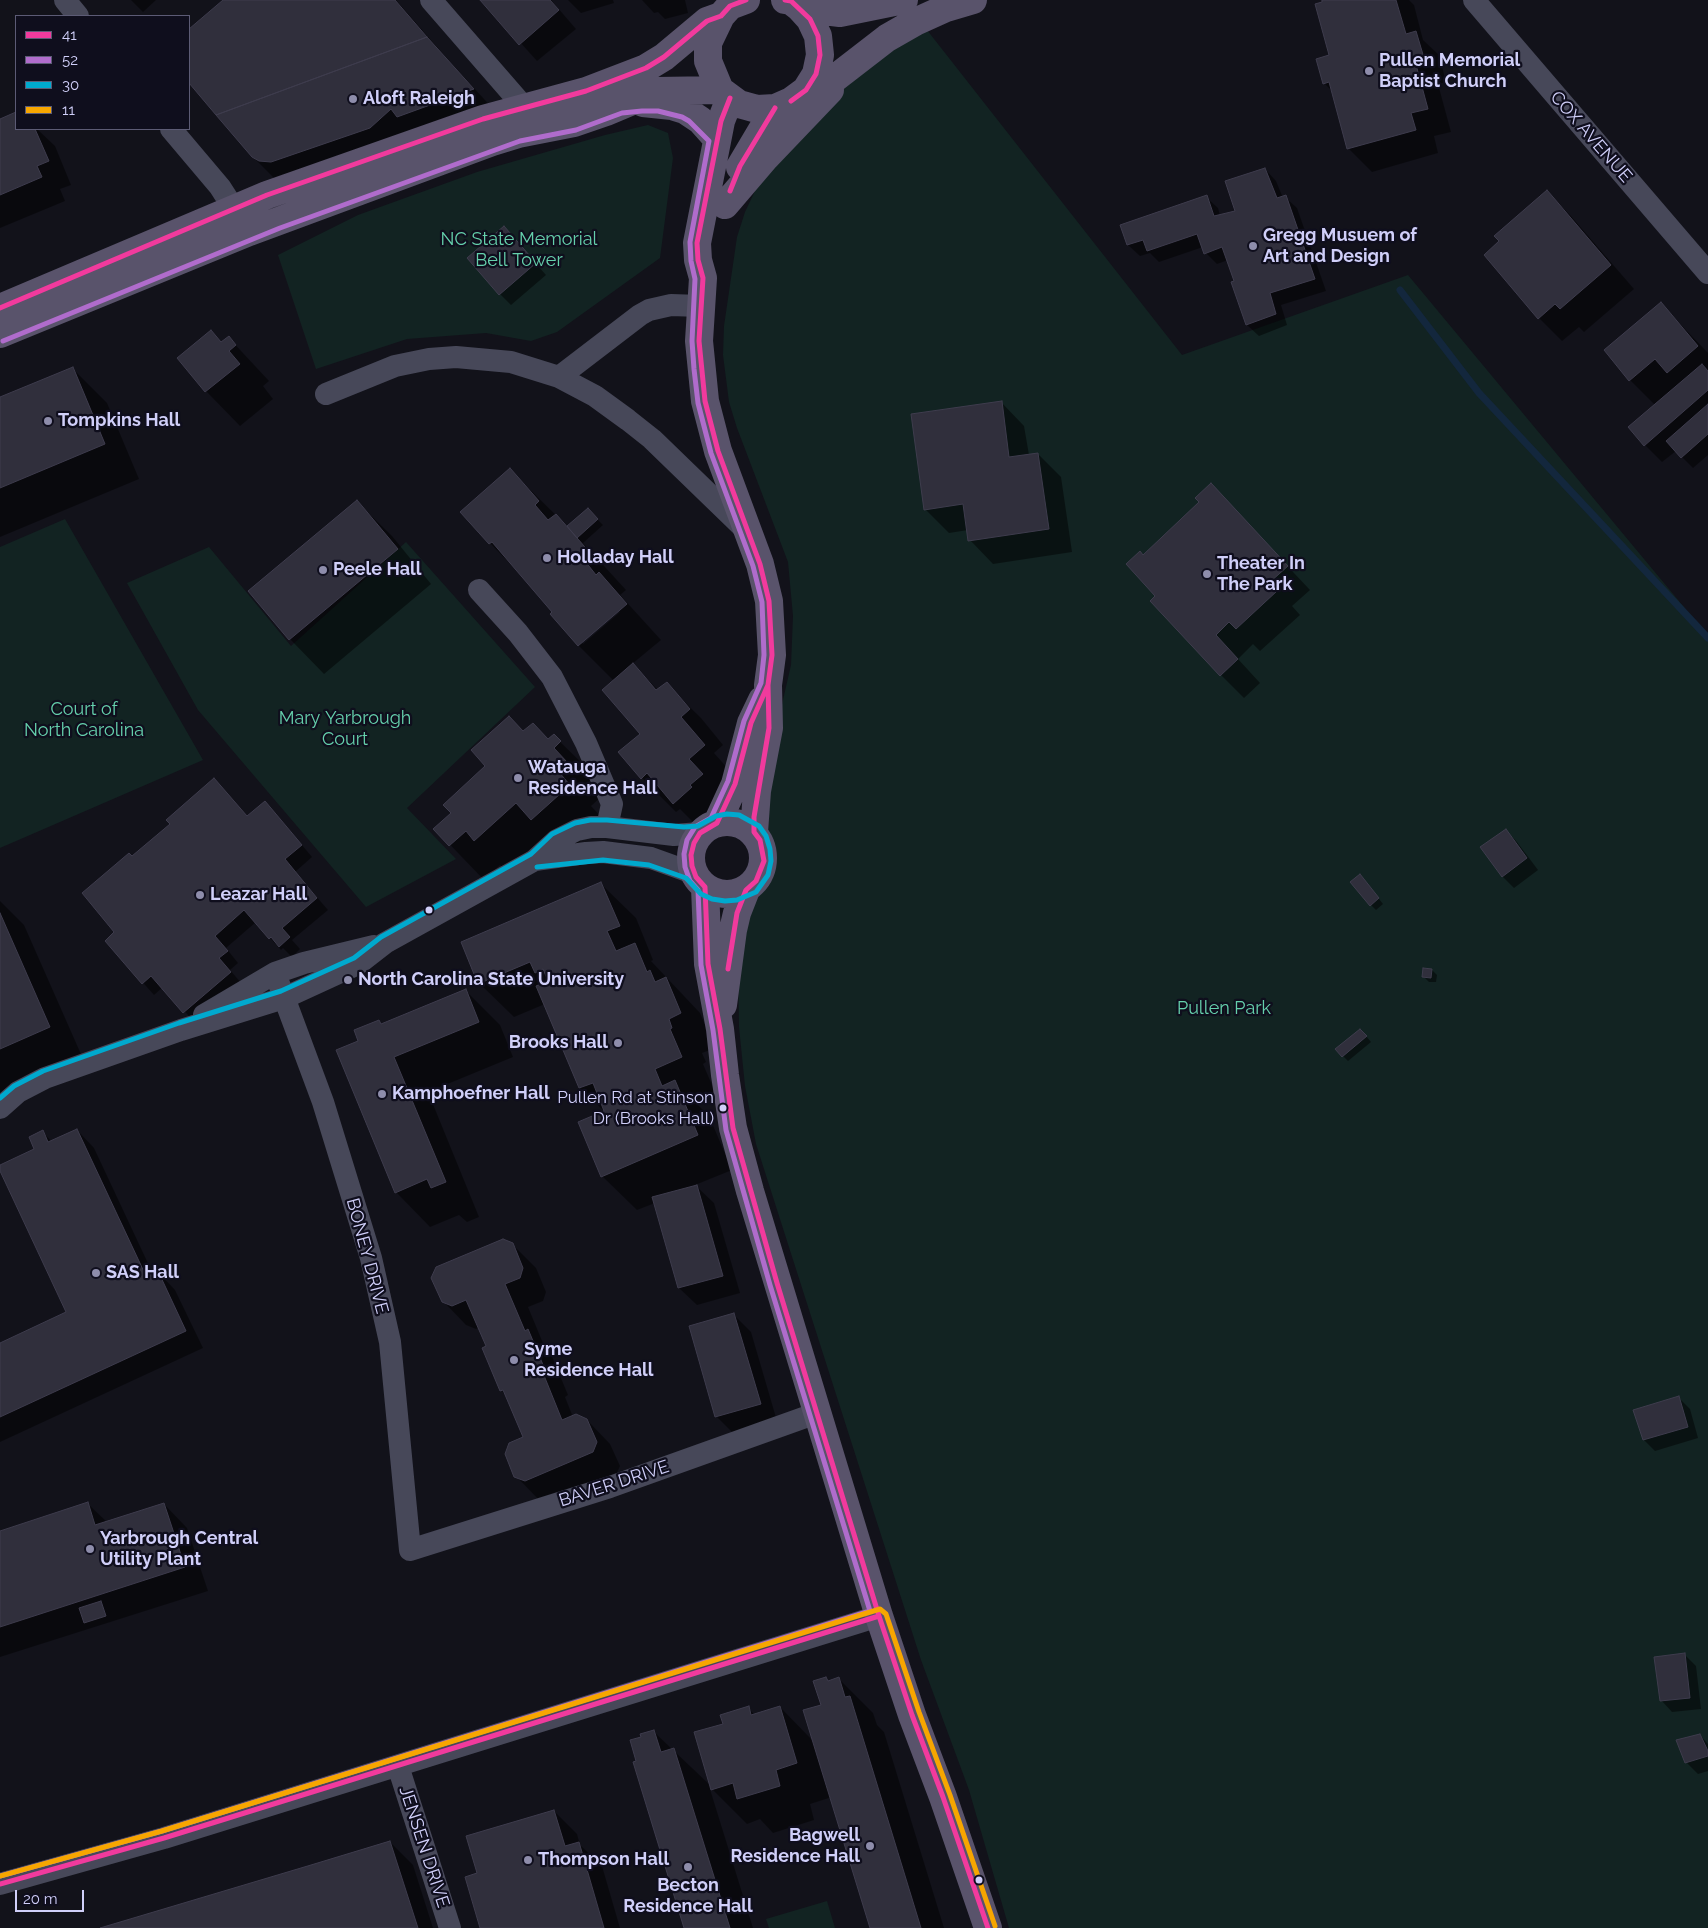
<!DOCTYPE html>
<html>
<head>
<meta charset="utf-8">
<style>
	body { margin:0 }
	#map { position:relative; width:1708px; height:1928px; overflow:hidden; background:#12121a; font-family:Raleway,sans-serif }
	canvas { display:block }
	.legend { position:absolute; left:15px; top:15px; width:175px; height:115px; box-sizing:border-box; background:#0f0e1d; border:1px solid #5c5b75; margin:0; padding:6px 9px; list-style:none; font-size:15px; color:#d0cff9 }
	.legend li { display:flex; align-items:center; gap:10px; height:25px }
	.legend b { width:25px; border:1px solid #5c5b75 }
	.scale { position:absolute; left:15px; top:1890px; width:69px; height:22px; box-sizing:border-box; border:2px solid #d0cff9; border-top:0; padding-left:6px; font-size:15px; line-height:18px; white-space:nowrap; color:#d0cff9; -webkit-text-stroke:4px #0f0e1d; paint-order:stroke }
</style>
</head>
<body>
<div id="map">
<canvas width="1708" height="1928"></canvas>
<ul class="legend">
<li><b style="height:6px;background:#f13a9d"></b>41</li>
<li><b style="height:6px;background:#b06ccc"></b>52</li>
<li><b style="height:6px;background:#00a9ce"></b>30</li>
<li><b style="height:6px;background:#f7a600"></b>11</li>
</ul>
<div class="scale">20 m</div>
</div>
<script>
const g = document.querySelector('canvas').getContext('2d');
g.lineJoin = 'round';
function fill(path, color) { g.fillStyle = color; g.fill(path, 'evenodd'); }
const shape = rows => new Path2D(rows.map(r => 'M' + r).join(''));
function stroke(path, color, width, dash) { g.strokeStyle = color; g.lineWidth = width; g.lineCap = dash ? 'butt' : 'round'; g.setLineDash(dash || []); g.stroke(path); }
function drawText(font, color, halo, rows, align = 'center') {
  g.font = font + ' Raleway,sans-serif'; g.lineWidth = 4.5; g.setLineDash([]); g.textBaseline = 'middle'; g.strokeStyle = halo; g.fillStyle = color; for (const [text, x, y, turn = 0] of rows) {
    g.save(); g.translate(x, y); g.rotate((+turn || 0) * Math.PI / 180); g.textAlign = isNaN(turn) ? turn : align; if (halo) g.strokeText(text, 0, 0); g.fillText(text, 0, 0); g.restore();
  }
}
fill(shape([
	[927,30,1182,355,1408,275,1708,636,1708,1928,1009,1928,969,1790,921,1660,756,1144,745,1086,739,1027,738,963,752,899,764,783,791,665,793,616,788,562,737,428,729,402,723,355,724,326,737,237,745,212,764,172,859,72,878,57],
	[648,125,668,133,673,158,660,258,557,332,531,341,486,333,407,339,316,369,278,255,358,215,477,172,605,135],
	[65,519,203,760,0,848,0,547],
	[406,542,535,687,407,808,456,859,366,907,198,710,127,583,209,547,291,646],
	[827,1901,835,1928,769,1928,766,1919]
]), '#122322');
fill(shape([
	[131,0,156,0,143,12],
	[225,0,396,0,450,62,507,124,306,196,294,195,288,192,253,157,189,81,189,31],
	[482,0,551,0,576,29,537,61],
	[568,0,613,0,614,3,581,13],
	[642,0,685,0,688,13,665,19,658,12,654,13],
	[1323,0,1409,0,1414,5,1423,40,1439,55,1446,82,1438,84,1451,132,1434,136,1438,153,1372,172,1348,148,1333,92,1324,83,1330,56],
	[16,114,16,129,37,129,55,146,71,185,60,189,65,201,0,228,0,121],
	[1265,169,1276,181,1283,198,1285,197,1297,208,1326,291,1281,305,1287,325,1259,336,1247,325,1233,283,1235,281,1228,260,1217,264,1206,253,1203,247,1159,262,1150,253,1140,256,1128,245,1121,226,1206,197,1218,208,1220,216,1236,211],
	[1547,192,1570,215,1634,289,1584,332,1579,327,1562,341,1539,318],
	[504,228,546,275,511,305,500,294],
	[1661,304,1708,353,1708,455,1693,468,1676,451,1662,462,1645,445,1655,405,1630,380],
	[211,332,222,343,229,338,269,381,263,386,273,399,240,426,206,391,178,358],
	[72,368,107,403,139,479,0,537,0,399],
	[1001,402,1024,426,1029,455,1038,454,1061,477,1072,552,993,564,970,540,968,530,949,533,925,509],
	[510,470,568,527,588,510,603,525,583,543,626,590,620,595,661,640,632,664,658,690,666,684,701,718,723,745,714,753,738,780,726,822,708,837,680,809,676,812,642,778,642,734,614,681,579,646,551,614,554,612,524,578,490,543],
	[618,610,620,612,583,644,582,642],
	[1211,485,1310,590,1292,606,1300,615,1260,651,1253,644,1238,659,1260,683,1244,698,1221,675,1157,596,1143,556,1201,502],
	[357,502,392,536,431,584,324,674,290,639],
	[524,732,549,740,554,736,589,770,594,776,588,783,601,797,591,806,604,820,566,854,509,874,500,865,484,880,435,829,453,813],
	[214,780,248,817,276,814,312,857,295,872,328,910,292,940,300,949,292,957,283,948,281,950,256,922,226,948,238,963,230,970,242,984,196,1024,163,987,154,995,106,941,116,932,132,858,172,824],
	[1506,830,1517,842,1538,870,1514,888,1502,876],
	[1365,881,1383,904,1376,910,1371,905],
	[601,884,636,918,653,960,651,961,700,1013,715,1048,702,1053,706,1062,703,1064,715,1092,694,1101,709,1116,732,1170,695,1185,714,1203,740,1293,697,1305,679,1288,655,1203,637,1210,602,1176,605,1112,580,1088,545,1004,514,1017,479,983],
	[0,901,24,925,84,1061,0,1098],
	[1432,970,1437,975,1436,982,1429,982,1423,976],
	[465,990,500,1025,513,1057,428,1092,479,1217,467,1222,459,1215,430,1227,396,1192,360,1041,379,1021,382,1024],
	[1366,1036,1371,1042,1348,1061,1343,1056],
	[77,1130,94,1148,153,1274,158,1272,175,1290,203,1348,0,1442,0,1345,67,1313,0,1166,36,1149,43,1132,52,1142],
	[512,1244,536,1268,546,1292,543,1301,528,1307,545,1348,551,1354,568,1395,565,1397,573,1417,587,1420,610,1444,620,1466,616,1475,539,1500,516,1476,525,1437,508,1397,501,1390,479,1327,476,1329,466,1325,443,1301],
	[734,1315,751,1332,777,1421,734,1434,716,1416],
	[1678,1397,1690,1409,1698,1438,1655,1451,1644,1440],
	[88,1504,107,1522,164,1504,187,1528,208,1591,0,1657,0,1532],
	[1685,1655,1696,1666,1701,1709,1672,1712,1661,1700],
	[826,1679,829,1682,839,1679,873,1713,877,1725,884,1732,944,1928,872,1928,832,1797,810,1804,814,1820,773,1833,760,1819,747,1824,709,1786,753,1928,685,1928,637,1761,643,1738,653,1731,711,1786,724,1724,748,1708,755,1715,780,1707,815,1743],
	[1700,1735,1708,1744,1708,1771,1698,1774,1686,1762],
	[554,1811,577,1834,580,1845,602,1866,620,1928,481,1928,479,1874],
	[390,1842,413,1865,433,1928,104,1928]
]), '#0007');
stroke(shape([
	[1400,290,1479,393,1708,638]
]), '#13273d', 7);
const building = shape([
	[223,0,395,0,427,37,216,115,189,83,189,29,223,0],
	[480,0,550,0,559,10,519,45,480,0],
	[1322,0,1396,0,1406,34,1416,31,1424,58,1415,61,1428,109,1411,113,1416,130,1347,149,1329,82,1323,84,1316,59,1329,55,1315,4,1322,2,1322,0],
	[427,37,474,89,397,117,391,109,370,128,271,162,259,161,252,157,216,115,427,37],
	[16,112,16,129,35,129,49,161,37,166,42,177,0,195,0,119,16,112],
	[1265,168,1277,198,1286,195,1315,279,1270,293,1276,314,1246,325,1231,282,1234,281,1222,247,1204,254,1197,234,1147,251,1143,240,1127,245,1120,225,1207,195,1214,216,1235,211,1225,181,1265,168],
	[1547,190,1611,265,1560,309,1555,304,1538,319,1484,255,1499,241,1494,236,1547,190],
	[504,226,536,263,499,295,467,258,504,226],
	[1661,302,1698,346,1667,373,1655,359,1629,381,1604,350,1661,302],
	[211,330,221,342,229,336,236,345,229,351,240,364,205,392,177,358,211,330],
	[1702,364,1708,371,1708,390,1644,446,1628,427,1702,364],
	[73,367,105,444,0,488,0,397,73,367],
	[1002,401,1009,457,1038,453,1049,529,968,541,963,504,924,510,911,414,1002,401],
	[1708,404,1708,434,1681,458,1666,441,1708,404],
	[510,468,539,501,535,505,548,520,556,514,592,555,585,561,596,575,599,572,627,604,578,646,550,614,552,612,492,542,489,544,460,512,510,468],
	[1211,483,1288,566,1270,582,1277,591,1236,629,1229,622,1216,635,1238,659,1220,676,1150,601,1155,596,1126,564,1140,551,1143,555,1199,502,1195,498,1211,483],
	[357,500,398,549,289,640,248,591,357,500],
	[588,508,598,519,577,538,567,526,588,508],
	[633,663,656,690,667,682,690,709,681,717,705,745,689,759,703,774,690,785,692,787,673,804,647,773,641,779,618,752,640,734,602,690,633,663],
	[509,716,523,731,533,723,548,739,554,734,561,741,554,748,567,762,558,771,570,785,531,820,516,803,474,841,466,831,449,846,433,829,451,813,443,805,485,766,471,750,509,716],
	[214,778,247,816,265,801,302,845,285,859,317,898,282,928,290,937,279,947,271,937,269,939,244,910,215,936,228,951,219,958,231,972,183,1013,151,976,142,984,105,941,114,932,82,893,129,853,132,856,170,824,166,820,214,778],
	[1506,829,1527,858,1502,877,1480,847,1506,829],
	[1360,874,1379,898,1370,906,1350,882,1360,874],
	[601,882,620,926,607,931,616,951,635,943,647,972,650,970,655,982,666,977,681,1013,669,1019,672,1028,670,1029,682,1057,655,1069,662,1086,675,1080,698,1135,601,1177,578,1122,604,1111,593,1083,579,1088,536,986,548,981,543,969,535,973,530,962,478,984,461,942,601,882],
	[0,913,50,1027,0,1049,0,913],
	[1423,968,1432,969,1431,978,1422,977,1423,968],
	[466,989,479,1022,394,1057,446,1182,431,1188,427,1179,395,1193,336,1050,358,1041,354,1030,379,1020,381,1024,466,989],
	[1360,1029,1367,1036,1342,1057,1335,1049,1360,1029],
	[77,1129,146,1276,158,1271,186,1331,0,1417,0,1343,66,1312,0,1171,0,1165,34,1149,29,1137,43,1130,48,1142,77,1129],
	[697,1185,723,1276,678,1288,652,1197,697,1185],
	[503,1239,513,1243,523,1268,520,1278,505,1284,525,1331,528,1329,546,1372,543,1373,562,1420,576,1414,587,1419,597,1442,593,1452,525,1481,514,1477,505,1454,509,1443,523,1437,503,1390,500,1391,482,1348,486,1346,466,1300,452,1306,442,1302,431,1278,436,1267,503,1239],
	[734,1313,761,1404,715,1417,689,1326,734,1313],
	[1679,1396,1688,1427,1643,1440,1633,1410,1679,1396],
	[88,1502,95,1525,164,1503,185,1567,0,1627,0,1531,88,1502],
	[101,1601,106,1616,84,1623,79,1608,101,1601],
	[1685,1653,1690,1698,1660,1701,1654,1657,1685,1653],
	[826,1677,828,1681,839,1677,845,1697,850,1696,921,1928,870,1928,803,1710,821,1705,813,1681,826,1677],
	[749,1706,751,1715,780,1706,797,1763,776,1770,780,1786,737,1799,733,1783,711,1790,694,1732,723,1724,720,1715,749,1706],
	[654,1730,661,1752,674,1748,730,1928,684,1928,633,1762,636,1761,630,1740,641,1737,640,1734,654,1730],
	[1700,1734,1708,1751,1708,1756,1685,1763,1676,1740,1700,1734],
	[554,1810,565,1846,579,1842,604,1928,480,1928,465,1877,477,1873,466,1836,554,1810],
	[390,1841,418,1928,100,1928,311,1865,390,1841]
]);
fill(building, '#302f3c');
stroke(building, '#3e3c4d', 1);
stroke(shape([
	[65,0,78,16],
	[431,0,524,107],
	[1474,0,1708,273],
	[171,129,220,187,243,223],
	[559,377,640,315,649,310,671,305,700,306],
	[326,394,395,366,429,359,456,357,511,362,559,377,595,396,628,420,652,439,748,532],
	[479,590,518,633,552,677,586,743,612,804,607,827],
	[535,860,586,853,603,852,651,858,690,872,696,877],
	[275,973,323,1102,371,1258,390,1342,410,1550,610,1487,817,1413],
	[204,1015,275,973,304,963,374,946],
	[0,1108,18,1092,45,1078,181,1030,284,998,358,964,385,943,535,860,557,840,577,830,591,827,607,827,674,835,700,833],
	[398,1766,450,1928],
	[0,1884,164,1838,879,1616]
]), '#474859', 22);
stroke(shape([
	[746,0,730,6,721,16,708,43,708,61,720,90,739,104,757,109,775,108,791,101,806,90,816,74,820,55,818,36,810,19,800,8,791,1,785,0],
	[800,8,840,13,904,0],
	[802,97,821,89,887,38,915,22,946,8,973,0],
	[730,98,721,121,697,243,698,260,703,278,699,341,705,401,718,451,760,564,769,601,772,655,768,685,769,728,757,791,754,832],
	[643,103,672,106,685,110,700,120,717,139],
	[740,167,775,108],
	[725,205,766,157,830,90],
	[0,308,267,195,483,119,586,91,646,68,664,57,707,21,721,16],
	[0,334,249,232,492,142,518,134,574,123,606,112,656,91,720,90],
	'691 858a36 36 0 1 1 72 0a36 36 0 1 1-72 0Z',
	[717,823,735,784,751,723,762,700],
	[705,887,708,964,720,1029,725,1075,733,1128,750,1191,879,1616,912,1715,943,1797,988,1928],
	[723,1005,733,930,737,913,746,890]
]), '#59536b', 28);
stroke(shape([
	[785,0,791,1,810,19,818,36,820,55,816,74,806,90,791,101],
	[730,191,740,166,775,108],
	[0,308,267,195,483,119,586,91,646,68,664,57,707,21,721,16,730,6,746,0],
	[768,685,751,723,735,784,717,823,700,833,694,843,691,855,692,866,696,877,705,887,708,964,720,1029,733,1128,777,1283,879,1616,912,1715,943,1797,988,1928],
	[728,969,737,913,746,890,756,881,764,861,760,840,754,832,754,817,769,728,768,685,772,655,769,601,760,564,718,451,705,401,699,341,703,278,698,260,697,243,721,121,730,98],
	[0,1884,164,1838,879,1616]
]), '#f13a9d', 5);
stroke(shape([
	[0,1876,162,1831,870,1611,770,1285,726,1130,713,1030,701,965,698,890,690,881,685,867,684,854,687,840,695,827,711,818,728,781,744,721,761,683,764,655,762,602,753,566,711,453,698,403,694,369,692,341,695,279,691,261,690,242,709,141,689,121,682,117,658,111,642,111,622,113,576,130,520,141,280,228,3,341]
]), '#b06ccc', 5);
stroke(shape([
	[0,1098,14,1086,43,1071,179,1023,281,991,354,958,381,937,531,854,552,834,575,823,590,820,607,820,684,827,698,826,716,816,727,814,739,815,759,826,766,836,770,849,771,861,768,875,756,892,737,900,725,901,712,899,701,894,686,878,649,865,603,860,537,867]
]), '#00a9ce', 5);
stroke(shape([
	[0,1876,162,1831,880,1609,886,1614,919,1712,950,1795,995,1926]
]), '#f7a600', 5);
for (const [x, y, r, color] of [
	[1369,71,5,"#8e8dab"],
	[353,99,5,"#8e8dab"],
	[1253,246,5,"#8e8dab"],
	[48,421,5,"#8e8dab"],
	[547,558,5,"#8e8dab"],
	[323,570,5,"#8e8dab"],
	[1207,574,5,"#8e8dab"],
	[518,778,5,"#8e8dab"],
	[200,895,5,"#8e8dab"],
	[429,910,4.5,"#d0cff9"],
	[348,980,5,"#8e8dab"],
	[618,1043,5,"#8e8dab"],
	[382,1094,5,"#8e8dab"],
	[723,1108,4.5,"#d0cff9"],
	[96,1273,5,"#8e8dab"],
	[514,1360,5,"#8e8dab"],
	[90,1549,5,"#8e8dab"],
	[870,1846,5,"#8e8dab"],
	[528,1860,5,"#8e8dab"],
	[688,1867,5,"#8e8dab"],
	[979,1880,4.5,"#d0cff9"]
]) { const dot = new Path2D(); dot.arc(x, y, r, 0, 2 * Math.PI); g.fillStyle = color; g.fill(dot); stroke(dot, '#0f0e1d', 2); }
drawText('17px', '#d0cff9', '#0f0e1d', [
	["Pullen Rd at Stinson",714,1098],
	["Dr (Brooks Hall)",714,1119]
], 'right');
drawText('bold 18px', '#d0cff9', '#0f0e1d', [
	["Pullen Memorial",1379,61],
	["Baptist Church",1379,82],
	["Aloft Raleigh",363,99],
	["Gregg Musuem of",1263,236],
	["Art and Design",1263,257],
	["Tompkins Hall",58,421],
	["Holladay Hall",557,558],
	["Theater In",1217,564],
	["The Park",1217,585],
	["Peele Hall",333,570],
	["Watauga",528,768],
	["Residence Hall",528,789],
	["Leazar Hall",210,895],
	["North Carolina State University",358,980],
	["Brooks Hall",608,1043,"right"],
	["Kamphoefner Hall",392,1094],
	["SAS Hall",106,1273],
	["Syme",524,1350],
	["Residence Hall",524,1371],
	["Yarbrough Central",100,1539],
	["Utility Plant",100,1560],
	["Bagwell",860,1836,"right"],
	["Residence Hall",860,1857,"right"],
	["Thompson Hall",538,1860],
	["Becton",688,1886,"center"],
	["Residence Hall",688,1907,"center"]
], 'left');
drawText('18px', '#d0cff9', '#0f0e1d', [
	["COX AVENUE",1591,137,49],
	["BONEY DRIVE",367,1256,75],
	["BAVER DRIVE",614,1484,-18],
	["JENSEN DRIVE",424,1847,72]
]);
drawText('18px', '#65d0ac', '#0f0e1d', [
	["NC State Memorial",519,240],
	["Bell Tower",519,261],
	["Court of",84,710],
	["North Carolina",84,731],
	["Mary Yarbrough",345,719],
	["Court",345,740],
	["Pullen Park",1224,1009]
]);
</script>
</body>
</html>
